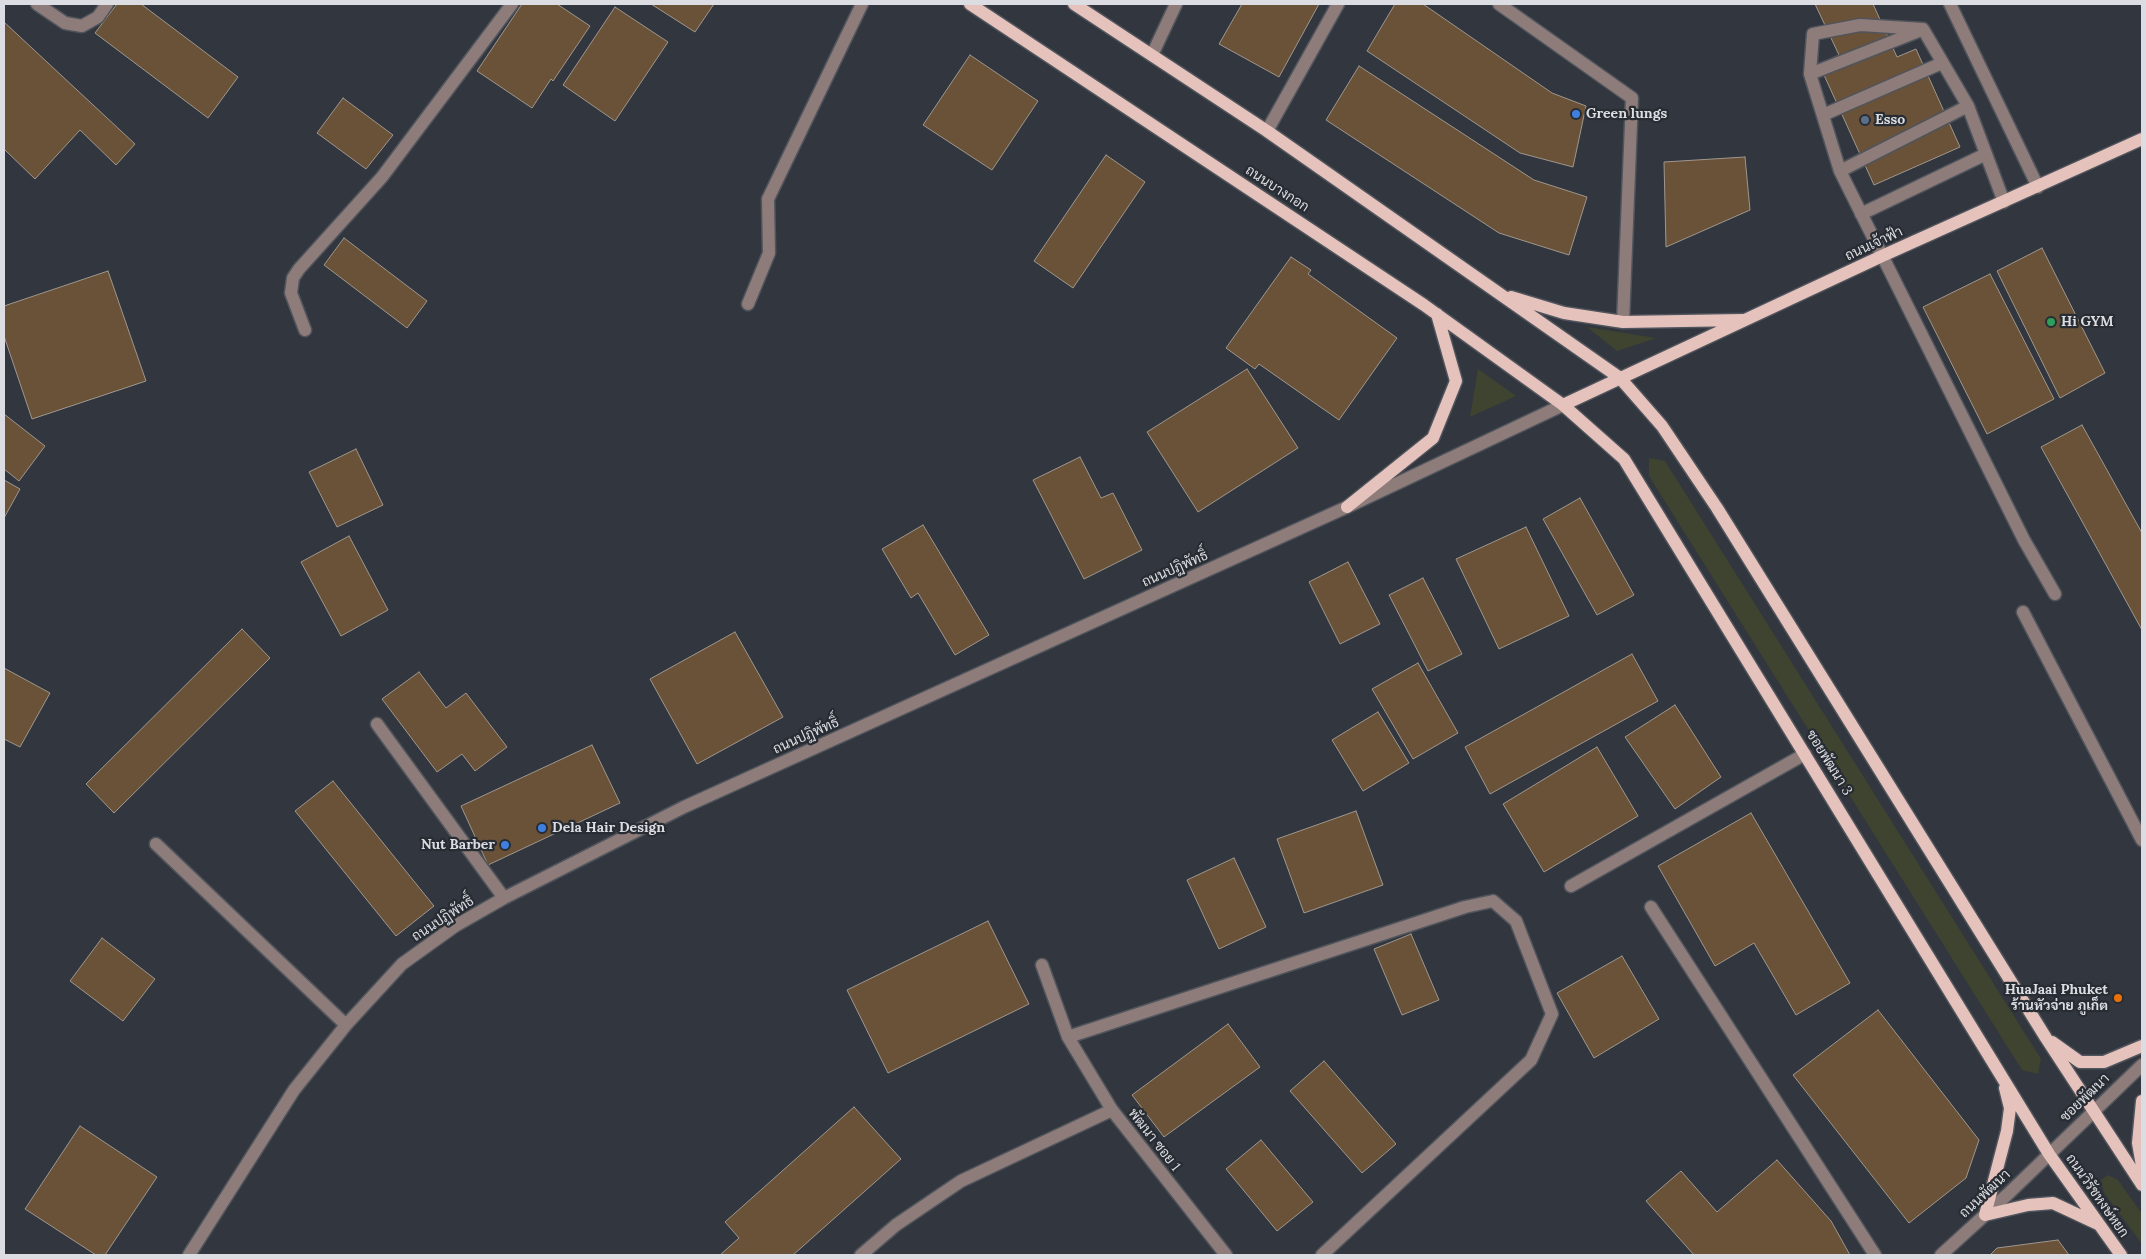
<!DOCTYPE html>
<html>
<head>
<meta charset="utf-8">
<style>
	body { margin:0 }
	#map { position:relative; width:2146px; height:1259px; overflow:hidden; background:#32363e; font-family:Lora,serif }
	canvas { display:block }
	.frame { position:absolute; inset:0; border:5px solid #dbdde2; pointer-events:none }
</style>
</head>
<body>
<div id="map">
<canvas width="2146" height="1259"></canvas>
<div class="frame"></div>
</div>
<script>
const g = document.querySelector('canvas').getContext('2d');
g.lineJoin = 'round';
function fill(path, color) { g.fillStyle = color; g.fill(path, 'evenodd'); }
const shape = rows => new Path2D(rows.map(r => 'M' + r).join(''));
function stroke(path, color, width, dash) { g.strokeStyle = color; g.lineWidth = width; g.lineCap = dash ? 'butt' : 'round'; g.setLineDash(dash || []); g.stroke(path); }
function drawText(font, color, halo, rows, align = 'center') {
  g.font = font + ' Lora,Sarabun,serif'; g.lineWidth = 4.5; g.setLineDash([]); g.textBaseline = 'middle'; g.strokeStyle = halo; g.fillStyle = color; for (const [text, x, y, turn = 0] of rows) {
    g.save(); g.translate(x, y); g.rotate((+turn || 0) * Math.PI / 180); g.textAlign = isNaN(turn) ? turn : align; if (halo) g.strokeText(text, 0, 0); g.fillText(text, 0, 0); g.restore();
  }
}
fill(shape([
	[1587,327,1656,338,1617,351],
	[1478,369,1516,396,1470,417],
	[1649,458,1665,461,2041,1059,2038,1074,2022,1070,1649,476],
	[2108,1175,2118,1180,2142,1214,2142,1244,2104,1193,2101,1180]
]), '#3f4430');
const building = shape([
	[117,4,141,4,238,77,208,118,95,33,117,4],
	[522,4,557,4,590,26,553,81,551,79,532,108,477,71,522,4],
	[651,4,714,4,695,32,651,4],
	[1242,4,1319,4,1279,77,1219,44,1242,4],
	[1395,4,1423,4,1552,93,1586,106,1573,167,1520,153,1367,51,1395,4],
	[1815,4,1873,4,1897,57,1916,49,1960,147,1874,185,1819,64,1839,55,1815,4],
	[615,7,668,42,615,121,563,85,615,7],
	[4,22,135,144,116,165,80,130,35,179,4,149,4,22],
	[970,55,1038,101,992,170,923,125,970,55],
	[1359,66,1534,180,1587,197,1569,255,1499,233,1326,120,1359,66],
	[343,98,393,135,366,169,317,133,343,98],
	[1106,155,1145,182,1073,288,1034,261,1106,155],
	[1745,157,1750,210,1666,247,1664,162,1745,157],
	[344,238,427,301,407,328,324,265,344,238],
	[2042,248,2105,373,2060,398,1997,271,2042,248],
	[1291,257,1311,270,1308,274,1397,338,1339,420,1259,364,1255,369,1226,348,1291,257],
	[108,271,146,381,32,419,4,336,4,306,108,271],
	[1990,274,2054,399,1987,434,1923,307,1990,274],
	[1247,369,1298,448,1198,512,1147,432,1247,369],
	[4,414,45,446,19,481,4,469,4,414],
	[2082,425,2142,533,2142,630,2041,447,2082,425],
	[356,449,383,505,337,527,309,472,356,449],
	[1080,457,1101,498,1113,493,1142,550,1084,579,1033,480,1080,457],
	[4,480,20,489,4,518,4,480],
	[1580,498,1634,595,1597,615,1543,519,1580,498],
	[923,525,989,635,955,655,918,593,911,598,882,549,923,525],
	[1526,527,1569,616,1499,649,1456,559,1526,527],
	[349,536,388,610,341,636,301,562,349,536],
	[1348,562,1380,624,1340,644,1309,582,1348,562],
	[1423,578,1462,654,1428,671,1389,595,1423,578],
	[242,629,270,658,114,813,86,784,242,629],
	[735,632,783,717,697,764,650,679,735,632],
	[1632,654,1658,701,1490,794,1465,747,1632,654],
	[1418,663,1458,733,1413,759,1372,689,1418,663],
	[4,668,50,693,20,747,4,739,4,668],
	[419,672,446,708,466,693,507,747,475,771,462,754,437,772,382,699,419,672],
	[1675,705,1721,777,1675,809,1625,737,1675,705],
	[1378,712,1409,763,1363,791,1332,740,1378,712],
	[592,745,620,803,488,865,461,806,592,745],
	[1597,747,1638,816,1544,872,1503,804,1597,747],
	[333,781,434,906,396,936,295,811,333,781],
	[1356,811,1383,885,1304,913,1277,839,1356,811],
	[1751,813,1850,983,1796,1015,1754,943,1715,966,1658,866,1751,813],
	[1234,858,1266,927,1219,949,1187,880,1234,858],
	[988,921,1029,1004,888,1073,847,990,988,921],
	[1411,934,1439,1000,1402,1015,1374,949,1411,934],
	[102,938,155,979,123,1021,70,981,102,938],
	[1622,956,1659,1019,1594,1058,1557,993,1622,956],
	[1878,1010,1979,1140,1966,1178,1909,1223,1793,1075,1878,1010],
	[1228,1024,1260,1067,1164,1137,1132,1095,1228,1024],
	[1324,1061,1396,1144,1362,1173,1290,1091,1324,1061],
	[854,1107,901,1159,793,1255,720,1255,739,1238,725,1222,854,1107],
	[80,1126,157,1177,105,1255,96,1255,25,1209,80,1126],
	[1261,1140,1313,1202,1277,1231,1226,1169,1261,1140],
	[1777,1160,1831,1221,1850,1255,1694,1255,1646,1201,1681,1171,1717,1212,1777,1160],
	[2058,1240,2069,1255,1990,1255,1997,1248,2058,1240]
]);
fill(building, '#6a5239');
stroke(building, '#9f978e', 1);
const minor = shape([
	[37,4,65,23,82,26,98,17,107,4],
	[1499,4,1632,98,1623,322],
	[1950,4,2038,187],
	[1152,55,1176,4],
	[1810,74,1919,31],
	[1823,115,1942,63],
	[1267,131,1338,4],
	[1840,171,1968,106],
	[2004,202,1968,106,1923,29,1860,25,1813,34,1810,74,1840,171,2024,540,2055,594],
	[1861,214,1986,154],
	[748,304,769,253,768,199,862,4],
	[305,330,291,293,293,278,299,269,382,177,512,4],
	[2023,612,2142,840],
	[377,724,504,898],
	[156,844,346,1025],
	[1571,886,1805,754],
	[1651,907,1875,1255],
	[1042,965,1068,1037,1112,1110,1226,1255],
	[1068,1037,1465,907,1493,901,1516,921,1552,1014,1531,1060,1322,1255],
	[189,1255,294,1090,346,1025,402,964,455,926,504,898,684,807,1347,507,1563,405],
	[861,1255,896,1225,961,1181,1112,1110],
	[1941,1255,2008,1194,2142,1065]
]);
const major = shape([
	[970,4,1424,305,1563,405,1624,459,2049,1154,2121,1255],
	[1074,4,1267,131,1620,378,1662,426,1717,508,2046,1038,2142,1185],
	[1511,297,1564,313,1623,322,1743,320],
	[1563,405,1882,256,2142,139],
	[1347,507,1433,438,1456,381,1437,314],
	[2052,1042,2080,1062,2104,1062,2142,1046],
	[2005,1088,2010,1108,2007,1131,1985,1215,2028,1205,2053,1203,2098,1224],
	[2142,1101,2138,1143,2142,1166]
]);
stroke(minor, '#50545c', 15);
stroke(major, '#50545c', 15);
stroke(minor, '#8d7c79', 12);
stroke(major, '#e5c2bc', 12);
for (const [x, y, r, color] of [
	[1576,114,5,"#3f7fe0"],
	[1865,120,5,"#5c6f8a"],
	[2051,322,5,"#2e9e5b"],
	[542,828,5,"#3f7fe0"],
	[505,845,5,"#3f7fe0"],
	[2118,998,5,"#e8710a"]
]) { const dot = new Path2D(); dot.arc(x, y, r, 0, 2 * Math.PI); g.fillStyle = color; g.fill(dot); stroke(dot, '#282c33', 2); }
drawText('bold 14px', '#dbdde2', '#282c33', [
	["Green lungs",1586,114],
	["Esso",1875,120],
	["Hi GYM",2061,322],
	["Dela Hair Design",552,828],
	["Nut Barber",495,845,"right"],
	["HuaJaai Phuket",2108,990,"right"],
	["ร้านหัวจ่าย ภูเก็ต",2108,1006,"right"]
], 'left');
drawText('14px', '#dbdde2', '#282c33', [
	["ถนนบางกอก",1277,189,33],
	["ถนนเจ้าฟ้า",1874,244,-25],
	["ถนนปฏิพัทธิ์",1175,569,-24],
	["ถนนปฏิพัทธิ์",806,736,-24],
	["ซอยพัฒนา 3",1829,763,58],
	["ถนนปฏิพัทธิ์",443,919,-33],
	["ซอยพัฒนา",2085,1098,-44],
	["พัฒนา ซอย 1",1154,1140,52],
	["ถนนพัฒนา",1985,1194,-43],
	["ถนนวิรัชหงษ์หยก",2097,1196,55]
]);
</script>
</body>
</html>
